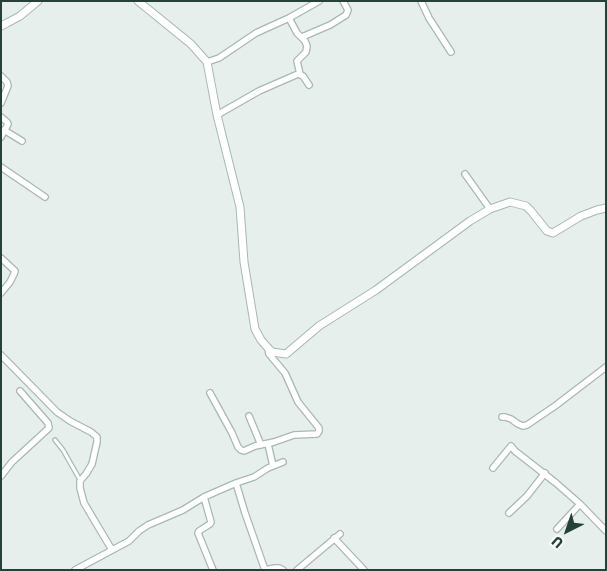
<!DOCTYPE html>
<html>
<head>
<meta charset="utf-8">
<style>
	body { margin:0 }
	#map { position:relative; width:607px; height:571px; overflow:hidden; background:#e6efeb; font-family:Jost,sans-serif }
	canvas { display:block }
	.frame { position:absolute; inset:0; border:2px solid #24423a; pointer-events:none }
	.north { position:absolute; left:542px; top:506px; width:50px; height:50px; -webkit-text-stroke:4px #f7fbf9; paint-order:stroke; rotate:221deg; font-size:14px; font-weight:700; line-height:20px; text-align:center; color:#24423a }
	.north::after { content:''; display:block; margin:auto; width:18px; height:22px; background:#24423a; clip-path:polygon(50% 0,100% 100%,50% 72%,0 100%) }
</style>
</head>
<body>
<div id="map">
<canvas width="607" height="571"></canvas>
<div class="frame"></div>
<div class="north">U</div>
</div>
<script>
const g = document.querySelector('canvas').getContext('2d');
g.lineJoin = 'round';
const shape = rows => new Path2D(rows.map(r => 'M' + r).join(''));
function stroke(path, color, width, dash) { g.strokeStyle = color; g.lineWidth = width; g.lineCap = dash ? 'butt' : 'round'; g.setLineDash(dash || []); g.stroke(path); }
const service = shape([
	[55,440,63,450,80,480]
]);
const minor = shape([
	[421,1,429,18,451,52],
	[289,18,297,33,305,41,307,46,306,52,297,61,300,74],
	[302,37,330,25,346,15,348,10,343,1],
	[207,62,219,58,256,33,289,18,319,1],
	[1,76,7,82,8,86,1,103],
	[217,115,259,91,298,74,303,76,309,85],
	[1,117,7,122,8,124,1,137],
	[4,130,22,141],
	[1,167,45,197],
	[465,174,490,209],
	[1,258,15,271,14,274,10,282,1,293],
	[1,355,57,412,70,421,91,432,97,437,97,442,92,464,86,474,80,481,80,488,84,503,112,550],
	[210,393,232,433,238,447,241,450,244,451,255,446,274,442,294,435,317,434,319,431,319,428,298,402,285,373,269,354,268,348],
	[249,416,261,445],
	[502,417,505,417,511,419,518,424,523,426,527,425,555,406,606,367],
	[268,444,273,466],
	[493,468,511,446,515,451,556,483,580,504,606,531],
	[1,476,12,462,49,428,48,423,20,391],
	[236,483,245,513,265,570],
	[204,497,211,522,210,524,199,531,198,533,213,570],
	[509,513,527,496,545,473],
	[557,529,580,504],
	[334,538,364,570],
	[75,570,129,541,139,531,148,525,183,510,204,497,236,483,254,477,268,468,283,462],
	[265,570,275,568,279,568,283,570],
	[297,570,340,534]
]);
const tertiary = shape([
	[138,1,191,44,207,62,217,115,240,207,244,262,255,329,261,340,268,348,272,352,286,354,319,326,376,290,470,221,490,209,510,202,526,206,531,211,547,231,553,233,581,216,597,210,606,208],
	[1,26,7,23,20,16,38,1]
]);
stroke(service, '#a8b8b2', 5.5);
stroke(minor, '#a8b8b2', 8);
stroke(tertiary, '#a8b8b2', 9);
stroke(service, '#fff', 3);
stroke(minor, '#fff', 5.5);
stroke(tertiary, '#fff', 7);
</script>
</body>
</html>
